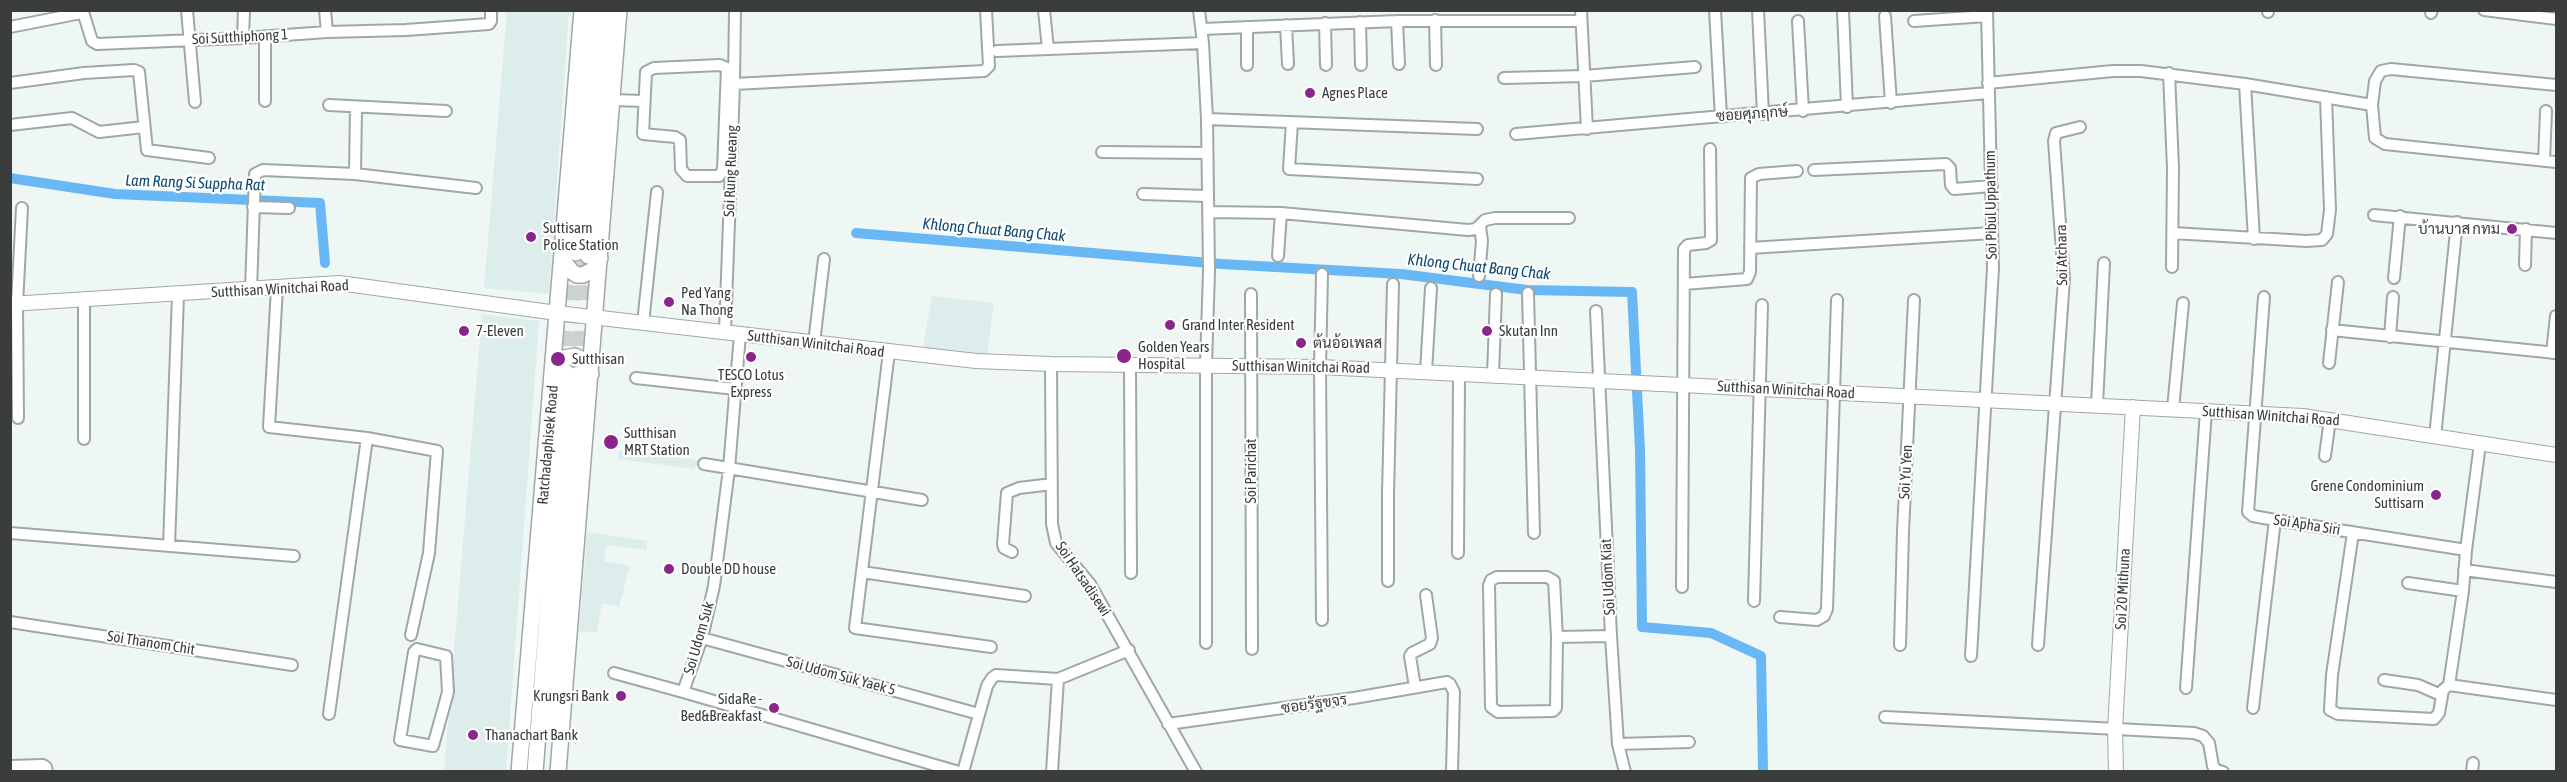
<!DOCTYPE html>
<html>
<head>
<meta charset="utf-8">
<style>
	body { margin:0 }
	#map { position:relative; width:2567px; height:782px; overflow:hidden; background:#eff7f5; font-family:"Asap Condensed",sans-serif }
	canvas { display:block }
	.frame { position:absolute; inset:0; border:12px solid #3a3d3c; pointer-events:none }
</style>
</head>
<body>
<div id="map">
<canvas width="2567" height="782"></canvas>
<div class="frame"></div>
</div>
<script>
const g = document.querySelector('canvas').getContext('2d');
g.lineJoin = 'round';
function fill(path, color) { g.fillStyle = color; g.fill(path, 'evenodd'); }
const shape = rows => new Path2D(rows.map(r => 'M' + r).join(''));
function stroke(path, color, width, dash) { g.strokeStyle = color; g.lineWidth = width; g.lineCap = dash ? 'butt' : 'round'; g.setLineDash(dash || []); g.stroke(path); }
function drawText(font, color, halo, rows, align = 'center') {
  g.font = font + ' "Asap Condensed",Sarabun,sans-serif'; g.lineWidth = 4.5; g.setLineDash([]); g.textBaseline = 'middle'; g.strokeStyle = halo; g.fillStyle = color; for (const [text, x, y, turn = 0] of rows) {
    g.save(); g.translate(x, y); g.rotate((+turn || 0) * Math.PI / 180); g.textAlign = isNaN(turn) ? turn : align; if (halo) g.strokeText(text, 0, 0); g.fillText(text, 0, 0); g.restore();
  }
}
fill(shape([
	[507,11,569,11,549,294,484,288],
	[932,296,994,303,987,355,923,348],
	[482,314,539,321,506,771,444,772],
	[619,450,704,461,704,467,695,466,695,469,618,459],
	[587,532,647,541,647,550,606,545,604,561,630,566,619,607,602,603,597,632,579,632]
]), '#dcedeb');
stroke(shape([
	[10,178,115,194,320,203,325,263],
	[856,233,1222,264,1401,274,1527,290,1632,292,1640,450,1642,627,1711,633,1761,656,1763,772]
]), '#69b8f5', 10);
stroke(shape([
	[567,369,576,253],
	[579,369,587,262]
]), '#cbd2d0', 15, [15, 8]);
const street = shape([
	[187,10,195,102],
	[325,10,327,32],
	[1044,10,1048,49],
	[1199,10,1203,43,1207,119,1209,271,1206,365,1206,643],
	[1581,10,1587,129],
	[1715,10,1721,117],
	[1758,10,1763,114],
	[1843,10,1847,107],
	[2484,10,2556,19],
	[2268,12,2268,10],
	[2431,13,2432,10],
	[1885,16,1891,103],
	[1435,20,1436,65],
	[1397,21,1399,64],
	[1798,21,1803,111],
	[1914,21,1987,16],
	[1360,22,1361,65],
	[1325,23,1326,65],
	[1286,25,1288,64],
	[10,27,81,13,84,15,92,41,97,44,243,38,327,32,406,30,489,24,491,21,491,10],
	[1202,29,1397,21,1581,21],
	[265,37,265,101],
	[243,38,244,10],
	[997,51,1203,43],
	[720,65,727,68,723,170,719,176,687,176,681,169,680,140,675,137,643,134,646,72,654,68,720,65],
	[1247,65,1247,27],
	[2169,73,2173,168,2172,267],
	[1504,78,1584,76,1695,67],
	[10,83,84,73,134,70,139,72,147,150,209,158],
	[1988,83,2113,71,2141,71,2245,84,2372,105],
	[734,84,984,71,989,66,986,10],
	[2245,84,2254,239],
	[2556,85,2391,69,2381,71,2375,81,2372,105,2375,138,2385,144,2556,162],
	[612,100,644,101],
	[329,105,446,111],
	[1207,119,1477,129],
	[1292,122,1289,169,1477,179],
	[10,125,72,118,99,132,144,127],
	[1516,134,1988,93],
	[1102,152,1207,153],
	[2544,161,2546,111],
	[1814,170,1946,164,1950,168,1951,185,1954,189,1992,186],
	[355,174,356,107],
	[1143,194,1207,196],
	[253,207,289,208],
	[1208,212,1281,213,1278,256],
	[1281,213,1468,230,1476,229,1485,220,1495,218,1569,218],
	[2374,215,2556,233],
	[2173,233,2306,241,2322,240,2327,234,2330,210,2326,97],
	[1750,248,1992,233],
	[2525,265,2526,229],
	[1479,276,1482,241,1480,227],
	[2394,278,2400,216],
	[1684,284,1747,279,1750,272,1751,178,1759,174,1797,171],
	[277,288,269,427,367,438,329,714],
	[251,290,255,174,263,170,355,174,476,188],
	[1528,293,1534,533],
	[1251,294,1252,649],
	[2264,297,2248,512,2253,516,2275,520,2466,550],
	[1596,311,1611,636,1618,744,1625,772],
	[643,323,657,192],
	[2332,330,2556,353],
	[725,332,734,84,735,10],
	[740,334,729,469,714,586,702,638,683,692,959,772],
	[2390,337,2393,297],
	[814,343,824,259],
	[889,352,855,628,991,647],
	[2552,353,2556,316],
	[2329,363,2338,282],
	[1051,364,1052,524,1056,543,1090,584,1196,772],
	[1130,365,1131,573],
	[1426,372,1431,288],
	[1493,375,1496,294],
	[636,378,735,389],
	[2097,405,2104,263],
	[2173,409,2183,303],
	[18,418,17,304,22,208],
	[2435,437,2457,222],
	[367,438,437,451,429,553,411,635],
	[84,439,84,301],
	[2480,444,2466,550,2463,591,2449,685,2556,700],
	[2325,456,2330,419],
	[704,464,922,500],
	[10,533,294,556],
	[2353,533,2332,675,2330,710,2338,714,2434,719,2439,713,2443,690,2449,685],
	[169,546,178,295],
	[1012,552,1004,548,1003,544,1007,493,1019,488,1052,484],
	[1458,553,1459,374],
	[2464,570,2556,582],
	[862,572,1025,596],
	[1497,577,1547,577,1554,581,1557,637,1556,708,1553,711,1498,712,1491,707,1489,585,1491,580,1497,577],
	[1388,581,1388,494,1393,284],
	[2408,583,2463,591],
	[1682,587,1684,249,1688,245,1706,243,1711,240,1710,149],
	[1754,601,1762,305],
	[1780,617,1817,620,1824,616,1827,609,1837,300],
	[1322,620,1320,367,1322,274],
	[10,622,292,665],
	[1557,637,1611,636],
	[702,638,979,714],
	[1900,645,1903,532,1914,300],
	[2038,645,2064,279,2054,141,2056,133,2080,127],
	[417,649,446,656,448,692,433,746,400,740,414,652,417,649],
	[1971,656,1993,268,1987,10],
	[614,673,683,692],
	[2384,680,2418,685,2441,695],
	[1415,687,1410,656,1412,653,1430,644,1432,638,1426,595],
	[2186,688,2206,411],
	[2253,708,2275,520],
	[1885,717,2194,733,2203,736,2209,743,2213,766,2216,770,2223,772],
	[1168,724,1354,698,1447,682,1450,684,1454,692,1452,772],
	[1618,744,1689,742],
	[10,766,43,765,46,767,47,772],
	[963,772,987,686,992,678,996,675,1058,679,1129,650],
	[1052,772,1058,679],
	[2472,772,2473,763]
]);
const secondary = shape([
	[10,304,339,283,557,313,976,361,1051,364,1320,367,2303,416,2556,455],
	[2116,772,2115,729,2133,407]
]);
const primary = shape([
	[576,253,597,10],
	[588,256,608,10],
	[563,260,571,271,577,275,583,275,594,269,600,258],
	[554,370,564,358,575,356,581,359,591,374],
	[549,727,578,374],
	[519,772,582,10],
	[535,772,566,372],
	[558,772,619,10]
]);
stroke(street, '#a0a8a7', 14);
stroke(secondary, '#a0a8a7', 16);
stroke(primary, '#a0a8a7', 18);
stroke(street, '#fff', 10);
stroke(secondary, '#fff', 14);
stroke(primary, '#fff', 15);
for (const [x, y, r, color] of [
	[1310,93,6,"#8a258d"],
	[2512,229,6,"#8a258d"],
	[531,237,6,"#8a258d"],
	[669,302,6,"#8a258d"],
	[1170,325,6,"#8a258d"],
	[464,331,6,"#8a258d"],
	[1487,331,6,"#8a258d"],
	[1301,343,6,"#8a258d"],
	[1124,356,8,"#8a258d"],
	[751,357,6,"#8a258d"],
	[558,359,8,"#8a258d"],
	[611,442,8,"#8a258d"],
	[2436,495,6,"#8a258d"],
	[669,569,6,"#8a258d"],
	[621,696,6,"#8a258d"],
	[774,708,6,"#8a258d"],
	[473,735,6,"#8a258d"]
]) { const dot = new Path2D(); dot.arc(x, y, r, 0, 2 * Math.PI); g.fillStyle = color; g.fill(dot); stroke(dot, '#fff', 2); }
drawText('15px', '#3a3d3c', '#fff', [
	["Soi Sutthiphong 1",240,37,-3],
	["ซอยศุภฤกษ์",1752,114,-4],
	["Soi Rung Rueang",731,171,-88],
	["Soi Pibul Uppathum",1991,205,-91],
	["Soi Atchara",2062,255,-91],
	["Sutthisan Winitchai Road",280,289,-3],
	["Sutthisan Winitchai Road",816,344,7],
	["Sutthisan Winitchai Road",1301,367,1],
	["Sutthisan Winitchai Road",1786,390,3],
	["Sutthisan Winitchai Road",2271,416,4],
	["Ratchadaphisek Road",548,445,-85],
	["Soi Parichat",1251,471,-90],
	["Soi Yu Yen",1906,472,-87],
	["Soi Apha Siri",2307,525,9],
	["Soi Udom Kiat",1608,577,-93],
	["Soi Hatsadisewi",1083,579,56],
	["Soi 20 Mithuna",2123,589,-87],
	["Soi Udom Suk",699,638,-74],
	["Soi Thanom Chit",151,643,9],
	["Soi Udom Suk Yaek 5",841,676,15],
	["ซอยรัฐขจร",1314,704,-8]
]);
drawText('15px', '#3a3d3c', '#fff', [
	["Agnes Place",1322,93],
	["Suttisarn",543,228],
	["Police Station",543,245],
	["บ้านบาส กทม",2500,229,"right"],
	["Ped Yang",681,293],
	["Na Thong",681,310],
	["Grand Inter Resident",1182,325],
	["7-Eleven",476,331],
	["Skutan Inn",1499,331],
	["ต้นอ้อเพลส",1313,343],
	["Golden Years",1138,347],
	["Hospital",1138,364],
	["Sutthisan",572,359],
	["TESCO Lotus",751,375,"center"],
	["Express",751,392,"center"],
	["Sutthisan",624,433],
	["MRT Station",624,450],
	["Grene Condominium",2424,486,"right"],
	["Suttisarn",2424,503,"right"],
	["Double DD house",681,569],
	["Krungsri Bank",609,696,"right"],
	["SidaRe -",762,699,"right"],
	["Bed&Breakfast",762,716,"right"],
	["Thanachart Bank",485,735]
], 'left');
drawText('italic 16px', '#0d4a72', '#fff', [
	["Lam Rang Si Suppha Rat",195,183,2],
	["Khlong Chuat Bang Chak",994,230,5],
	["Khlong Chuat Bang Chak",1479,267,6]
]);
</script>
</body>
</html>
